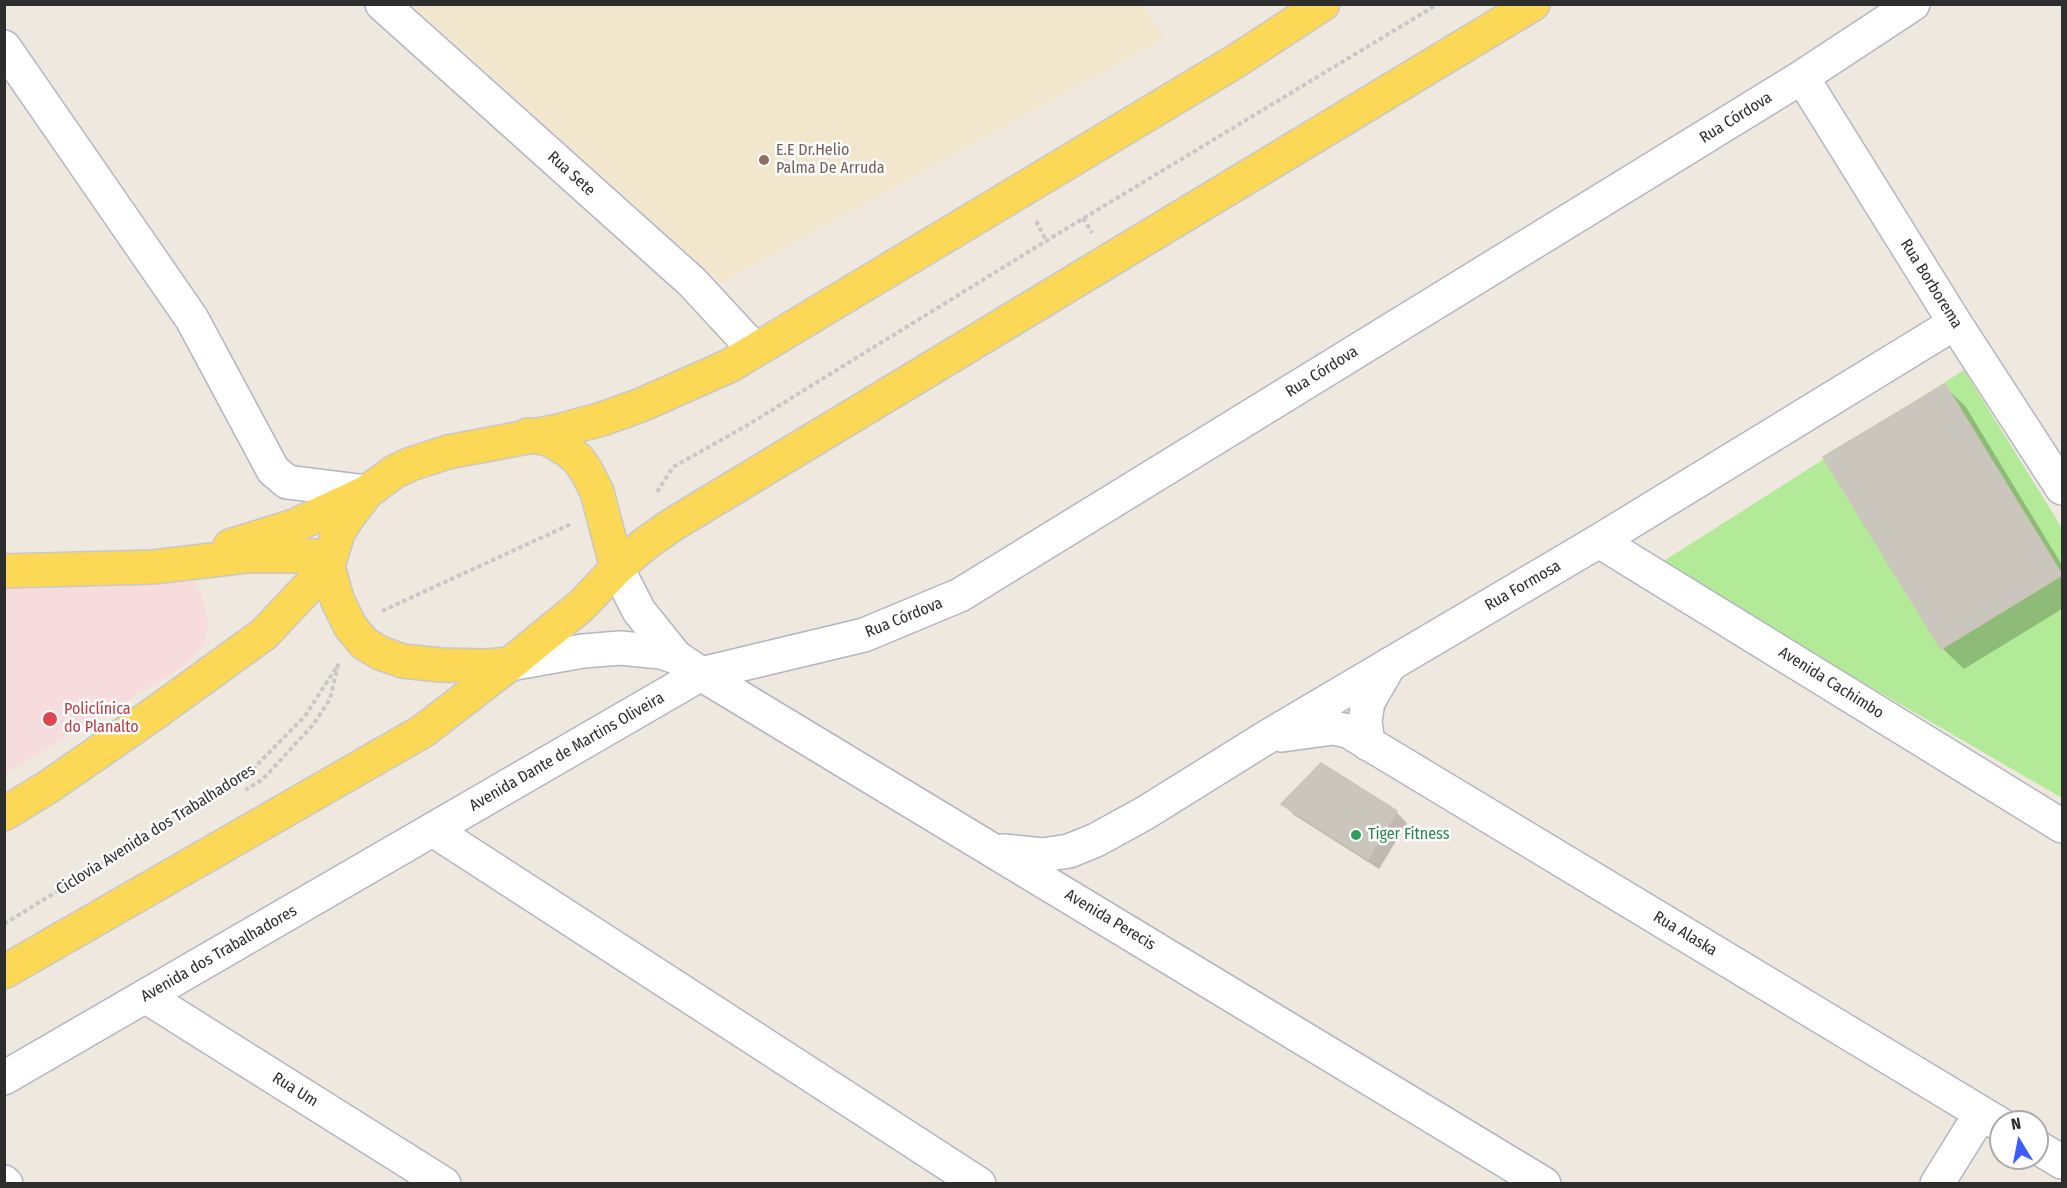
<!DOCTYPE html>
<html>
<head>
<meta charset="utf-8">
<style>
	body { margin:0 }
	#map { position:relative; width:2067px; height:1188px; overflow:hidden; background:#efe8df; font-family:"Fira Sans Condensed",sans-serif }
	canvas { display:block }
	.frame { position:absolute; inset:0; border:6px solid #2d2d2d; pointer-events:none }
	.north { position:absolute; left:1989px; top:1110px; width:60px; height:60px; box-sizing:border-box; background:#fff; border:2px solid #ababab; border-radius:50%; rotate:350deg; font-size:16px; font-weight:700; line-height:24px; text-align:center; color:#2d2d2d }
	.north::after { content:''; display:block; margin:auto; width:21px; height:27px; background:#3c5eff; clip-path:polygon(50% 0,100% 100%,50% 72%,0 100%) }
</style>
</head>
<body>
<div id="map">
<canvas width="2067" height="1188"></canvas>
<div class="frame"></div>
<div class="north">N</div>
</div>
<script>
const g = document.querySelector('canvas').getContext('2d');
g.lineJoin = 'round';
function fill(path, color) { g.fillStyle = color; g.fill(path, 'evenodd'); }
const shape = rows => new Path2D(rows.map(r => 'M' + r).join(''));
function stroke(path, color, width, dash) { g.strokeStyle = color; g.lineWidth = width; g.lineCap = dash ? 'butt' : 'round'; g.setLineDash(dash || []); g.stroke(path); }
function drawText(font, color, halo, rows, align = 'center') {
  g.font = font + ' "Fira Sans Condensed",sans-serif'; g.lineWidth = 5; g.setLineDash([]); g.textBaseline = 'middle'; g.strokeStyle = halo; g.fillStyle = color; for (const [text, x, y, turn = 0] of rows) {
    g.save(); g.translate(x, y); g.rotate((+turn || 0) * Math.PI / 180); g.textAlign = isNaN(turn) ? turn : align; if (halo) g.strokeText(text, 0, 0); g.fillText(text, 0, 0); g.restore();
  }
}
fill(shape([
	[1143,4,1165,38,721,283,413,5]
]), '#f2e6cd');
fill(shape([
	[192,578,202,595,208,625,204,644,187,664,5,774,5,584]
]), '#f6dcdd');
fill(shape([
	[1964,370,2062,528,2062,798,1659,564]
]), '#b2ea97');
fill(shape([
	[1944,386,1966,407,2062,565,2062,609,1964,669,1942,648],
	[1283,804,1396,812,1407,823,1379,869,1294,815]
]), '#0003');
const building = shape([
	[1945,384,2062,575,1941,649,1823,457,1945,384],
	[1321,763,1397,811,1368,859,1281,804,1321,763]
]);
fill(building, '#cbc6bd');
stroke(building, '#cbc5b8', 1.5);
const minor = shape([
	[382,4,692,282,754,349],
	[4,47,192,319,273,470,287,482,367,492],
	[1802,77,1955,323,2062,488],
	[1599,541,2062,826],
	[617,568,639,611,676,657,701,674,1544,1184],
	[510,664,583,651,620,648,661,652,676,657],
	[1282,735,1333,728,1348,731,2001,1125],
	[1368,744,1365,721,1368,702,1390,664],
	[433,830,979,1184],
	[1003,851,1043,855,1069,851,1096,840,1145,813,1267,737,1599,541,1955,323],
	[145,996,444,1184],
	[4,1078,701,674,864,635,960,595,1802,77,1913,4],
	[2037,1147,2062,1162],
	[4,1182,6,1184],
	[1937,1184,1981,1113]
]);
const major = shape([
	[528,435,548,439,567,450,578,459,587,472,597,492,617,568],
	[230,546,294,526,363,494],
	[328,566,337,599,350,626,364,643,380,653,403,661,441,665,486,666,510,664],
	[4,571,153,567,246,556,330,556],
	[4,814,48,787,155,713,264,634,328,566,338,533,347,518,367,492,394,472,411,464,448,452,554,432,602,419,641,405,729,366,1236,61,1323,4],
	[4,972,423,731,510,664,582,605,617,568,645,544,672,525,1533,4]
]);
stroke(minor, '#b3b5c1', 36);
stroke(major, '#c8c8c8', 36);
stroke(shape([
	[1083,218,1092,233],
	[1036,221,1046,240],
	[657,492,673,467,746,426,1046,241,1438,4],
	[382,611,571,524],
	[4,924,249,773,305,716,338,665,330,699,313,725,262,780,245,790]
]), '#c8c8c8', 4, [4.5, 3]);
stroke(minor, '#fff', 33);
stroke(major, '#fcd857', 33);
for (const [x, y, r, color] of [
	[764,160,6,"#8d6e63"],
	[50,719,8,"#e0444e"],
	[1356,835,6,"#2e9e5b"]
]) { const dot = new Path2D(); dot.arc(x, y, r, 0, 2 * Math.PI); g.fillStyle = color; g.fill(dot); stroke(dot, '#fff', 2); }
drawText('16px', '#2d2d2d', '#fff', [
	["Rua Córdova",1736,118,-32],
	["Rua Sete",571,174,42],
	["Rua Borborema",1931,284,58],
	["Rua Córdova",1322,372,-32],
	["Rua Formosa",1523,586,-30],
	["Rua Córdova",904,618,-22],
	["Avenida Cachimbo",1831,683,32],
	["Avenida Dante de Martins Oliveira",567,752,-30],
	["Ciclovia Avenida dos Trabalhadores",156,830,-32],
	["Avenida Perecis",1110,920,31],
	["Rua Alaska",1685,934,31],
	["Avenida dos Trabalhadores",219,954,-30],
	["Rua Um",295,1090,32]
]);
drawText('16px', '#785e54', '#fff', [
	["E.E Dr.Helio",776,151],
	["Palma De Arruda",776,169]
], 'left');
drawText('16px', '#be3a42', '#fff', [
	["Policlínica",64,710],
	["do Planalto",64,728]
], 'left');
drawText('16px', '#27864d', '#fff', [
	["Tiger Fitness",1368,835]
], 'left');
</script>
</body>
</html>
